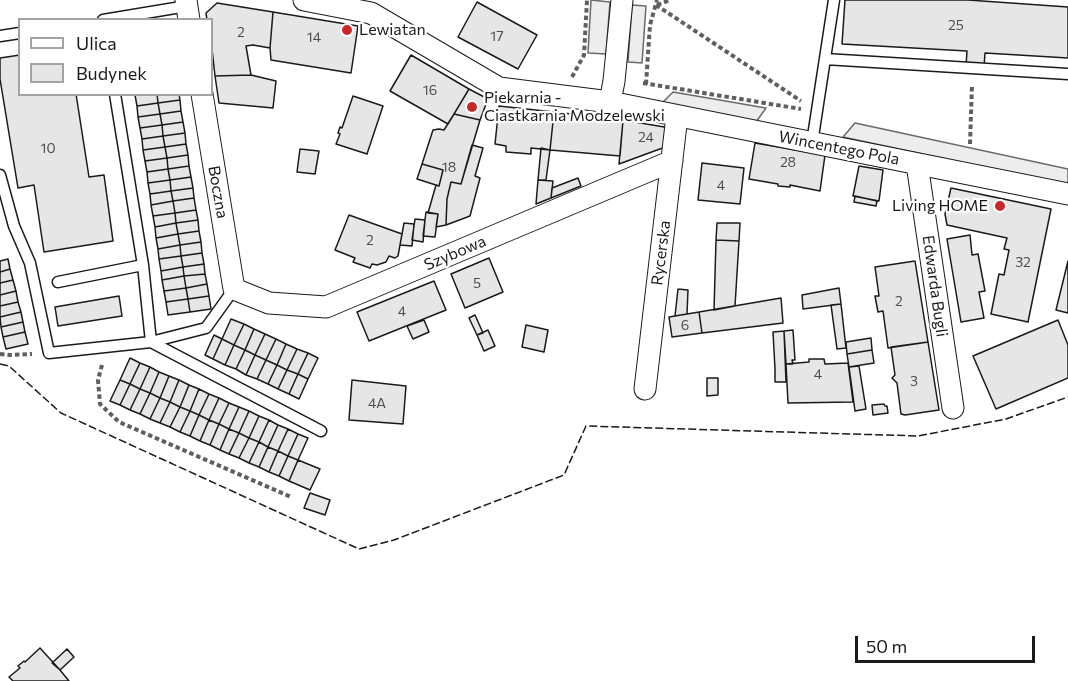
<!DOCTYPE html>
<html>
<head>
<meta charset="utf-8">
<style>
	body { margin:0 }
	#map { position:relative; width:1068px; height:681px; overflow:hidden; background:#fff; font-family:Commissioner,sans-serif }
	canvas { display:block }
	.legend { position:absolute; left:18px; top:18px; width:195px; height:78px; box-sizing:border-box; background:#fff; border:2px solid #a3a3a3; margin:0; padding:8px 10px; list-style:none; font-size:18px; color:#1a1a1a }
	.legend li { display:flex; align-items:center; gap:12px; height:30px }
	.legend b { width:30px; border:2px solid #a3a3a3 }
	.scale { position:absolute; left:855px; top:636px; width:180px; height:27px; box-sizing:border-box; border:3px solid #1a1a1a; border-top:0; padding-left:8px; font-size:18px; line-height:21px; white-space:nowrap; color:#1a1a1a; -webkit-text-stroke:4px #fff; paint-order:stroke }
</style>
</head>
<body>
<div id="map">
<canvas width="1068" height="681"></canvas>
<ul class="legend">
<li><b style="height:8px;background:#fff"></b>Ulica</li>
<li><b style="height:16px;background:#e6e6e6"></b>Budynek</li>
</ul>
<div class="scale">50 m</div>
</div>
<script>
const g = document.querySelector('canvas').getContext('2d');
g.lineJoin = 'round';
function fill(path, color) { g.fillStyle = color; g.fill(path, 'evenodd'); }
const shape = rows => new Path2D(rows.map(r => 'M' + r).join(''));
function stroke(path, color, width, dash) { g.strokeStyle = color; g.lineWidth = width; g.lineCap = dash ? 'butt' : 'round'; g.setLineDash(dash || []); g.stroke(path); }
function drawText(font, color, halo, rows, align = 'center') {
  g.font = font + ' Commissioner,sans-serif'; g.lineWidth = 4.5; g.setLineDash([]); g.textBaseline = 'middle'; g.strokeStyle = halo; g.fillStyle = color; for (const [text, x, y, turn = 0] of rows) {
    g.save(); g.translate(x, y); g.rotate((+turn || 0) * Math.PI / 180); g.textAlign = isNaN(turn) ? turn : align; if (halo) g.strokeText(text, 0, 0); g.fillText(text, 0, 0); g.restore();
  }
}
const built = shape([
	[591,0,610,2,606,54,588,53,591,0],
	[632,5,646,6,642,63,628,62,632,5],
	[673,92,766,108,756,122,660,105,673,92],
	[855,123,1068,169,1068,185,843,137,855,123]
]);
fill(built, '#ededed');
stroke(built, '#6a6a6a', 1.5);
const building = shape([
	[845,0,968,0,1068,7,1068,58,985,53,984,67,966,66,967,51,842,44,845,0],
	[477,2,537,35,518,69,458,37,477,2],
	[217,3,273,12,270,48,253,45,246,46,251,75,215,76,212,49,212,20,207,20,206,13,217,3],
	[273,12,358,26,351,73,271,60,270,48,273,12],
	[20,55,20,94,76,94,89,177,104,175,113,241,44,252,34,185,18,188,0,79,0,58,20,55],
	[411,55,469,89,448,124,390,91,411,55],
	[251,75,276,81,273,108,219,103,215,76,251,75],
	[469,89,488,99,480,120,454,114,469,89],
	[157,94,179,94,180,100,158,103,157,94],
	[157,94,158,103,137,106,135,95,157,94],
	[353,96,383,106,367,154,336,144,340,134,338,133,340,127,342,128,353,96],
	[180,100,181,111,160,114,158,103,180,100],
	[158,103,160,114,138,117,137,106,158,103],
	[499,106,554,112,550,150,531,148,531,154,506,152,506,146,495,144,499,106],
	[181,111,183,122,162,125,160,114,181,111],
	[554,112,623,120,620,156,550,150,554,112],
	[160,114,162,125,140,128,138,117,160,114],
	[454,114,480,120,461,184,451,182,447,199,446,225,436,227,438,214,428,213,436,185,439,186,443,170,422,164,433,130,439,129,444,130,454,114],
	[623,120,670,128,668,146,619,164,623,120],
	[183,122,185,133,163,136,162,125,183,122],
	[162,125,163,136,142,139,140,128,162,125],
	[185,133,186,144,165,147,163,136,185,133],
	[163,136,165,147,143,150,142,139,163,136],
	[755,143,825,155,820,191,790,185,790,187,778,186,778,184,749,179,755,143],
	[186,144,188,155,167,158,165,147,186,144],
	[472,145,483,148,475,176,480,178,470,216,446,225,447,199,451,182,461,184,472,145],
	[165,147,167,158,145,161,143,150,165,147],
	[541,148,550,150,546,180,538,180,541,148],
	[300,149,319,151,315,174,297,172,300,149],
	[188,155,189,166,168,169,167,158,188,155],
	[167,158,168,169,147,172,145,161,167,158],
	[702,163,744,168,740,204,698,200,702,163],
	[422,164,443,170,439,186,417,179,422,164],
	[189,166,191,177,170,180,168,169,189,166],
	[859,166,883,170,879,201,853,196,859,166],
	[168,169,170,180,148,183,147,172,168,169],
	[191,177,193,188,171,191,170,180,191,177],
	[578,178,581,186,551,198,552,188,578,178],
	[170,180,171,191,150,194,148,183,170,180],
	[538,180,553,181,551,198,536,204,538,180],
	[193,188,194,198,173,201,171,191,193,188],
	[951,188,1051,209,1028,322,991,314,999,274,1004,275,1009,250,1004,249,1007,238,947,225,945,214,951,188],
	[171,191,173,201,151,205,150,194,171,191],
	[855,196,877,201,876,206,854,202,855,196],
	[194,198,196,210,175,213,173,201,194,198],
	[173,201,175,213,153,216,151,205,173,201],
	[196,210,198,220,176,223,175,213,196,210],
	[426,212,438,214,435,237,423,236,426,212],
	[175,213,176,223,155,227,153,216,175,213],
	[349,215,402,234,398,256,395,258,389,256,386,262,377,265,372,264,370,268,353,262,355,258,335,250,349,215],
	[415,219,425,220,423,242,412,240,415,219],
	[198,220,199,231,178,234,176,223,198,220],
	[176,223,178,234,156,238,155,227,176,223],
	[404,223,414,224,412,246,400,245,404,223],
	[717,223,740,223,739,241,716,240,717,223],
	[199,231,201,242,180,245,178,234,199,231],
	[178,234,180,245,158,249,156,238,178,234],
	[970,235,972,255,978,254,985,291,979,292,984,318,961,322,947,239,970,235],
	[716,240,739,241,735,306,714,310,716,240],
	[201,242,202,253,181,256,180,245,201,242],
	[180,245,181,256,159,259,158,249,180,245],
	[202,253,204,264,183,267,181,256,202,253],
	[181,256,183,267,161,271,159,259,181,256],
	[489,258,503,292,465,308,451,274,489,258],
	[8,259,10,269,0,272,0,261,8,259],
	[915,261,928,342,888,348,883,311,878,312,875,296,879,296,875,267,915,261],
	[1068,261,1068,313,1056,310,1068,261],
	[204,264,205,274,184,276,183,267,204,264],
	[183,267,184,276,162,280,161,271,183,267],
	[10,269,13,280,0,283,0,272,10,269],
	[205,274,207,284,186,288,184,276,205,274],
	[184,276,186,288,164,291,162,280,184,276],
	[13,280,16,291,0,295,0,283,13,280],
	[434,281,446,310,369,341,357,312,434,281],
	[207,284,209,296,188,299,186,288,207,284],
	[186,288,188,299,166,302,164,291,186,288],
	[839,288,841,304,803,309,802,295,839,288],
	[678,289,688,290,687,314,675,316,678,289],
	[16,291,18,302,0,306,0,295,16,291],
	[119,296,122,316,58,326,55,307,119,296],
	[209,296,211,309,190,312,188,299,209,296],
	[781,298,783,323,702,333,699,312,781,298],
	[188,299,190,312,168,315,166,302,188,299],
	[18,302,21,312,0,317,0,306,18,302],
	[841,304,846,348,837,349,831,305,841,304],
	[21,312,23,322,1,327,0,317,21,312],
	[699,312,702,333,672,337,669,317,699,312],
	[475,315,483,333,477,335,469,318,475,315],
	[231,319,244,324,234,345,222,339,231,319],
	[424,320,429,332,413,339,407,326,424,320],
	[1058,320,1068,345,1068,378,996,409,973,356,1058,320],
	[23,322,25,332,3,337,1,327,23,322],
	[244,324,254,329,245,350,234,345,244,324],
	[526,325,548,330,544,352,522,347,526,325],
	[254,329,265,334,255,355,245,350,254,329],
	[488,330,495,346,484,351,477,335,488,330],
	[793,330,795,360,792,360,793,364,786,364,784,331,793,330],
	[784,331,786,382,775,382,775,369,773,332,784,331],
	[25,332,28,344,6,349,3,337,25,332],
	[265,334,276,339,266,360,255,355,265,334],
	[214,335,222,339,213,359,205,355,214,335],
	[871,338,872,350,847,354,846,342,871,338],
	[222,339,234,345,225,365,213,359,222,339],
	[276,339,286,344,277,365,266,360,276,339],
	[928,342,939,410,905,415,901,414,897,383,892,378,895,375,891,347,928,342],
	[286,344,297,349,287,370,277,365,286,344],
	[234,345,245,350,236,369,225,365,234,345],
	[297,349,308,353,298,374,287,370,297,349],
	[245,350,255,355,246,375,236,369,245,350],
	[872,350,874,363,849,367,847,354,872,350],
	[308,353,318,358,308,379,298,374,308,353],
	[255,355,266,360,257,379,246,375,255,355],
	[130,358,140,363,130,384,120,380,130,358],
	[809,359,824,359,825,364,848,363,853,402,788,403,786,364,809,362,809,359],
	[266,360,277,365,268,384,257,379,266,360],
	[140,363,150,367,140,389,130,384,140,363],
	[277,365,287,370,278,389,268,384,277,365],
	[859,366,866,409,855,411,849,367,859,366],
	[150,367,159,372,150,393,140,389,150,367],
	[287,370,298,374,289,394,278,389,287,370],
	[159,372,169,376,160,398,150,393,159,372],
	[298,374,308,379,299,399,289,394,298,374],
	[169,376,179,380,170,402,160,398,169,376],
	[707,378,718,378,718,395,707,396,707,378],
	[120,380,130,384,120,405,110,401,120,380],
	[179,380,189,385,180,407,170,402,179,380],
	[352,380,406,386,403,424,349,420,352,380],
	[130,384,140,389,130,410,120,405,130,384],
	[189,385,199,389,190,411,180,407,189,385],
	[140,389,150,393,140,414,130,410,140,389],
	[199,389,209,394,199,415,190,411,199,389],
	[150,393,160,398,150,419,140,414,150,393],
	[209,394,219,398,209,420,199,415,209,394],
	[160,398,170,402,160,423,150,419,160,398],
	[219,398,229,403,219,424,209,420,219,398],
	[170,402,180,407,170,427,160,423,170,402],
	[229,403,239,407,229,429,219,424,229,403],
	[884,404,885,406,887,406,888,413,873,415,872,405,884,404],
	[180,407,190,411,180,432,170,427,180,407],
	[239,407,249,411,239,433,229,429,239,407],
	[190,411,199,415,190,436,180,432,190,411],
	[249,411,259,416,249,438,239,433,249,411],
	[199,415,209,420,200,441,190,436,199,415],
	[259,416,269,420,259,442,249,438,259,416],
	[209,420,219,424,210,445,200,441,209,420],
	[269,420,278,425,268,447,259,442,269,420],
	[219,424,229,429,220,450,210,445,219,424],
	[278,425,288,429,278,451,268,447,278,425],
	[229,429,239,433,229,454,220,450,229,429],
	[288,429,298,434,288,456,278,451,288,429],
	[239,433,249,438,239,458,229,454,239,433],
	[298,434,308,438,298,460,288,456,298,434],
	[249,438,259,442,249,463,239,458,249,438],
	[259,442,268,447,259,467,249,463,259,442],
	[268,447,278,451,269,472,259,467,268,447],
	[278,451,288,456,279,476,269,472,278,451],
	[288,456,298,460,289,481,279,476,288,456],
	[298,460,320,469,310,490,289,481,298,460],
	[310,493,330,500,325,515,304,508,310,493],
	[40,648,60,670,69,681,13,681,9,677,20,668,18,666,24,661,25,662,40,648],
	[67,649,74,657,60,670,52,663,67,649]
]);
fill(building, '#e6e6e6');
stroke(building, '#1a1a1a', 1.5);
const service = shape([
	[103,20,187,6],
	[0,36,20,33],
	[825,59,1068,74],
	[115,94,143,265,151,342],
	[812,143,834,0],
	[0,175,14,226,30,263,49,353,151,342,206,328,234,289],
	[58,282,143,265],
	[151,342,321,431]
]);
const minor = shape([
	[186,0,189,20],
	[304,0,371,13,499,88,610,102,1068,194],
	[202,94,234,289,269,303,326,307,672,161],
	[610,102,614,81,622,0],
	[917,164,953,408],
	[645,389,677,116]
]);
stroke(service, '#1a1a1a', 13);
stroke(minor, '#1a1a1a', 23);
stroke(shape([
	[656,5,801,101],
	[657,5,670,0],
	[572,77,584,55,587,0],
	[643,83,801,109],
	[646,84,650,25,657,0],
	[970,144,972,85],
	[0,354,10,355,32,354],
	[102,365,98,380,100,404,119,422,291,497]
]), '#5f5f5f', 4, [4.5, 3]);
stroke(service, '#fff', 10);
stroke(minor, '#fff', 21);
stroke(shape([
	[0,364,9,366,61,413,359,549,394,540,564,475,586,426,918,436,1006,419,1068,397]
]), '#1a1a1a', 1.5, [8, 3]);
for (const [x, y, r, color] of [
	[347,30,6,"#c62828"],
	[472,107,6,"#c62828"],
	[1000,206,6,"#c62828"]
]) { const dot = new Path2D(); dot.arc(x, y, r, 0, 2 * Math.PI); g.fillStyle = color; g.fill(dot); stroke(dot, '#fff', 2); }
drawText('14px', '#4d4d4d', null, [
	["25",956,25],
	["2",241,32],
	["17",497,36],
	["14",314,37],
	["16",430,90],
	["24",646,137],
	["10",48,148],
	["28",788,162],
	["18",449,167],
	["4",721,185],
	["2",370,240],
	["32",1023,262],
	["5",477,283],
	["2",899,301],
	["4",402,311],
	["6",685,325],
	["4",818,374],
	["3",914,381],
	["4A",377,403]
]);
drawText('16px', '#1a1a1a', '#fff', [
	["Lewiatan",359,30],
	["Piekarnia -",484,98],
	["Ciastkarnia Modzelewski",484,116],
	["Living HOME",988,206,"right"]
], 'left');
drawText('16px', '#1a1a1a', '#fff', [
	["Wincentego Pola",839,148,11],
	["Boczna",218,192,80],
	["Szybowa",455,253,-23],
	["Rycerska",661,253,-83],
	["Edwarda Bugli",935,286,82]
]);
</script>
</body>
</html>
